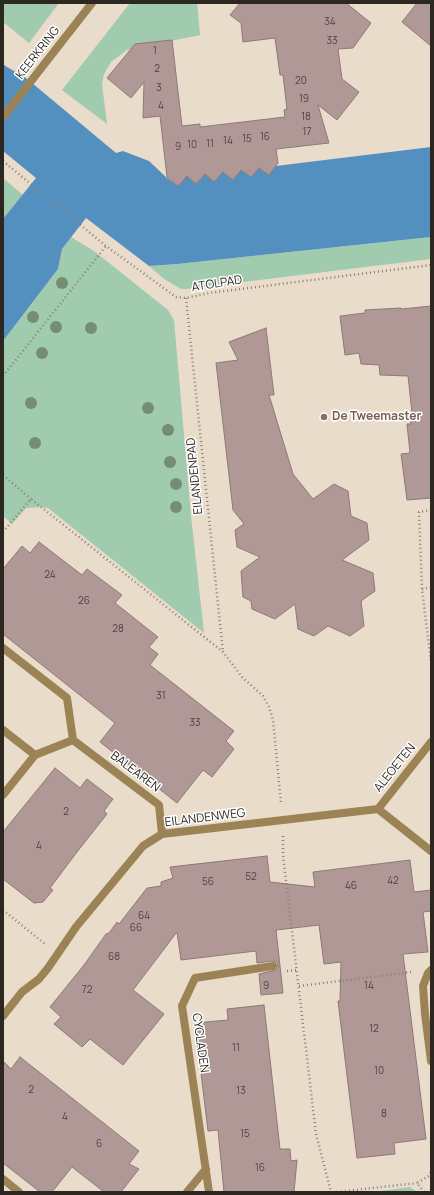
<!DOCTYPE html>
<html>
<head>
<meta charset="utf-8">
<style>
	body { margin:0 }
	#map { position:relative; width:434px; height:1195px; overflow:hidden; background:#e9dcca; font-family:Manrope,sans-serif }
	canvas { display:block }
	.frame { position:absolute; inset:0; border:4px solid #2c2721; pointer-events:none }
</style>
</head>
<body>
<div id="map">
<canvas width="434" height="1195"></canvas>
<div class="frame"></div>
</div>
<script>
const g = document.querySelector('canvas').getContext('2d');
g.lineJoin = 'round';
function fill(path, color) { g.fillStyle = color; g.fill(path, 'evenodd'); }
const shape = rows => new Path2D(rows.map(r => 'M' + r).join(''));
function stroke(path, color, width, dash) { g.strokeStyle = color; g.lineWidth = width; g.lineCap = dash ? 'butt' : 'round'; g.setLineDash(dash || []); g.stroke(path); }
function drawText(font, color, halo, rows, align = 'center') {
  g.font = font + ' Manrope,sans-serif'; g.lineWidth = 3; g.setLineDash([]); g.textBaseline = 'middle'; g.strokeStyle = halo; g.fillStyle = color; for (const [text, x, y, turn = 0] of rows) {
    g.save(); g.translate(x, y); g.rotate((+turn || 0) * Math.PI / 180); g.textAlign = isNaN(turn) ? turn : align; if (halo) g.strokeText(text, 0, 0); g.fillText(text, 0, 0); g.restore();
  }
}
fill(shape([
	[3,3,59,3,29,43,3,22],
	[130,3,197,3,200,35,127,50,111,62,104,74,102,84,107,124,62,90],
	[3,178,23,195,3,219],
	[71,237,94,251,168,310,174,320,191,516,204,633,48,508,41,507,26,508,12,524,3,516,3,341,58,269,62,249],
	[431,237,431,259,186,289,181,289,164,279,149,266,177,264],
	[410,1187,417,1192,373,1192]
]), '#a0cbaf');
fill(shape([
	[3,64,7,67,26,78,116,153,123,151,149,161,167,178,178,186,187,176,196,184,205,174,214,181,223,172,233,180,241,170,251,177,259,168,269,175,276,166,431,147,431,237,177,264,149,266,86,218,62,249,58,269,3,341,3,219,36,178,3,151]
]), '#5390bf');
const building = shape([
	[240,3,346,3,371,23,353,48,338,49,342,79,359,92,337,120,318,105,329,143,276,149,278,163,269,175,259,168,251,177,241,170,233,180,223,172,214,182,205,174,196,184,187,176,178,186,167,177,160,116,143,118,144,82,131,98,107,78,135,44,172,40,182,126,200,124,200,127,285,117,284,110,287,109,283,75,280,75,275,38,243,42,241,23,230,15,240,3],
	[417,3,431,3,431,46,402,22,417,3],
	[431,306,431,498,407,500,401,454,410,453,407,424,411,424,410,413,412,413,408,376,380,375,379,365,361,364,359,353,345,355,340,316,365,313,365,310,401,308,402,309,431,306],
	[266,328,274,395,269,395,293,474,313,499,334,484,348,491,351,516,367,523,369,540,342,560,373,573,375,591,361,601,364,626,350,636,328,626,314,636,298,629,295,604,275,619,252,609,251,601,243,597,241,571,260,557,237,547,235,530,244,524,233,510,216,363,238,360,229,342,266,328],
	[39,542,82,575,87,569,122,595,115,603,158,637,149,647,158,654,150,665,234,731,226,741,234,749,212,777,203,770,177,803,100,742,115,723,3,634,3,569,22,546,30,553,39,542],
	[55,768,80,788,87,779,113,799,104,811,107,814,77,852,50,888,53,890,43,902,34,903,3,879,3,832,55,768],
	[267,856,270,882,315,887,313,872,410,860,414,892,431,890,431,911,423,912,428,952,403,954,426,1139,394,1143,395,1154,357,1158,338,1001,340,1001,341,962,324,964,319,925,276,930,283,993,261,995,259,974,276,970,278,968,277,962,272,961,257,963,256,951,181,960,177,932,133,990,164,1014,123,1065,90,1039,82,1047,54,1024,61,1017,50,1007,84,965,106,934,109,933,117,922,119,924,147,888,161,886,161,882,173,878,170,867,267,856],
	[264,1005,280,1149,290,1149,291,1161,297,1160,294,1192,224,1192,218,1130,208,1131,195,1023,228,1020,227,1009,264,1005],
	[20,1057,139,1151,129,1164,139,1169,121,1192,104,1192,72,1167,52,1192,40,1192,3,1163,3,1061,11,1069,20,1057]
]);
fill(building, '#b09897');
stroke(building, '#8e7877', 1);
stroke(shape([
	[3,140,10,132],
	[3,161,106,246,176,297,186,298,209,293,431,265],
	[186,298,223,652],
	[3,376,106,246],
	[3,475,31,499],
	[431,510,419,512,422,589,431,662],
	[3,532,31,499,223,652,242,677,263,696,269,707,273,720,281,803],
	[422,589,431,587],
	[283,836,283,855,316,1134,331,1192],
	[3,910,45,944],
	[287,971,297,970],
	[299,986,411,972],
	[337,1192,417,1183],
	[424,1192,417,1183,429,1176,431,1172]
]), '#898175', 2.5, [1, 3]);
stroke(shape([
	[3,648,67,698,73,740,159,805,162,834],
	[3,730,35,755],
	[3,795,35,755,73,740],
	[378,809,431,742],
	[431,970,428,973,423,986,425,1014,431,1061],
	[3,1016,22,992,39,979,48,968,76,927,143,846,162,834,378,809,431,851],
	[3,1179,19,1192],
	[187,1192,206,1169],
	[209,1192,182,1006,195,978,273,966]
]), '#9c8355', 8);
stroke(shape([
	[3,117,92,3]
]), '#9c8355', 8);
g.fillStyle = '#768d75';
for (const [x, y] of [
	[62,283],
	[33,317],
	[56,327],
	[91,328],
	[42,353],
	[31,403],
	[148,408],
	[168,430],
	[35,443],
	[170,462],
	[176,484],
	[176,507]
]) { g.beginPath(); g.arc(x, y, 6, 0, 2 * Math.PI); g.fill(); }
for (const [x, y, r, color] of [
	[324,417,4,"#8d6e63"]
]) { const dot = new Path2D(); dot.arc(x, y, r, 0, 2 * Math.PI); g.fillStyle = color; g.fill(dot); stroke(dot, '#fff', 1.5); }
drawText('10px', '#4d433e', null, [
	["34",330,22],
	["33",332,41],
	["1",155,51],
	["2",157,69],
	["20",301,81],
	["3",159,88],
	["19",304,99],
	["4",161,106],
	["18",306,117],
	["17",307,132],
	["16",265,137],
	["15",247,139],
	["14",228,141],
	["11",210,144],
	["10",192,145],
	["9",178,147],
	["24",50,575],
	["26",84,601],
	["28",118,629],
	["31",161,696],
	["33",195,723],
	["2",66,812],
	["4",39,846],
	["52",251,877],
	["42",393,881],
	["56",208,882],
	["46",351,886],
	["64",144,916],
	["66",136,928],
	["68",114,957],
	["9",266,986],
	["14",369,986],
	["72",87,990],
	["12",374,1029],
	["11",236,1048],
	["10",379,1071],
	["2",31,1090],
	["13",241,1091],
	["8",384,1114],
	["4",65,1117],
	["15",245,1134],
	["6",99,1144],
	["16",260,1168]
]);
drawText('12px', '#2c2721', '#fff', [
	["KEERKRING",38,53,-52],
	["ATOLPAD",217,284,-9],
	["EILANDENPAD",195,476,-96],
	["ALEOETEN",395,768,-51],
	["BALEAREN",135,772,37],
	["EILANDENWEG",205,818,-7],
	["CYCLADEN",200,1043,82]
]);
drawText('bold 12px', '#785e54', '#fff', [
	["De Tweemaster",332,417]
], 'left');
</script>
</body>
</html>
